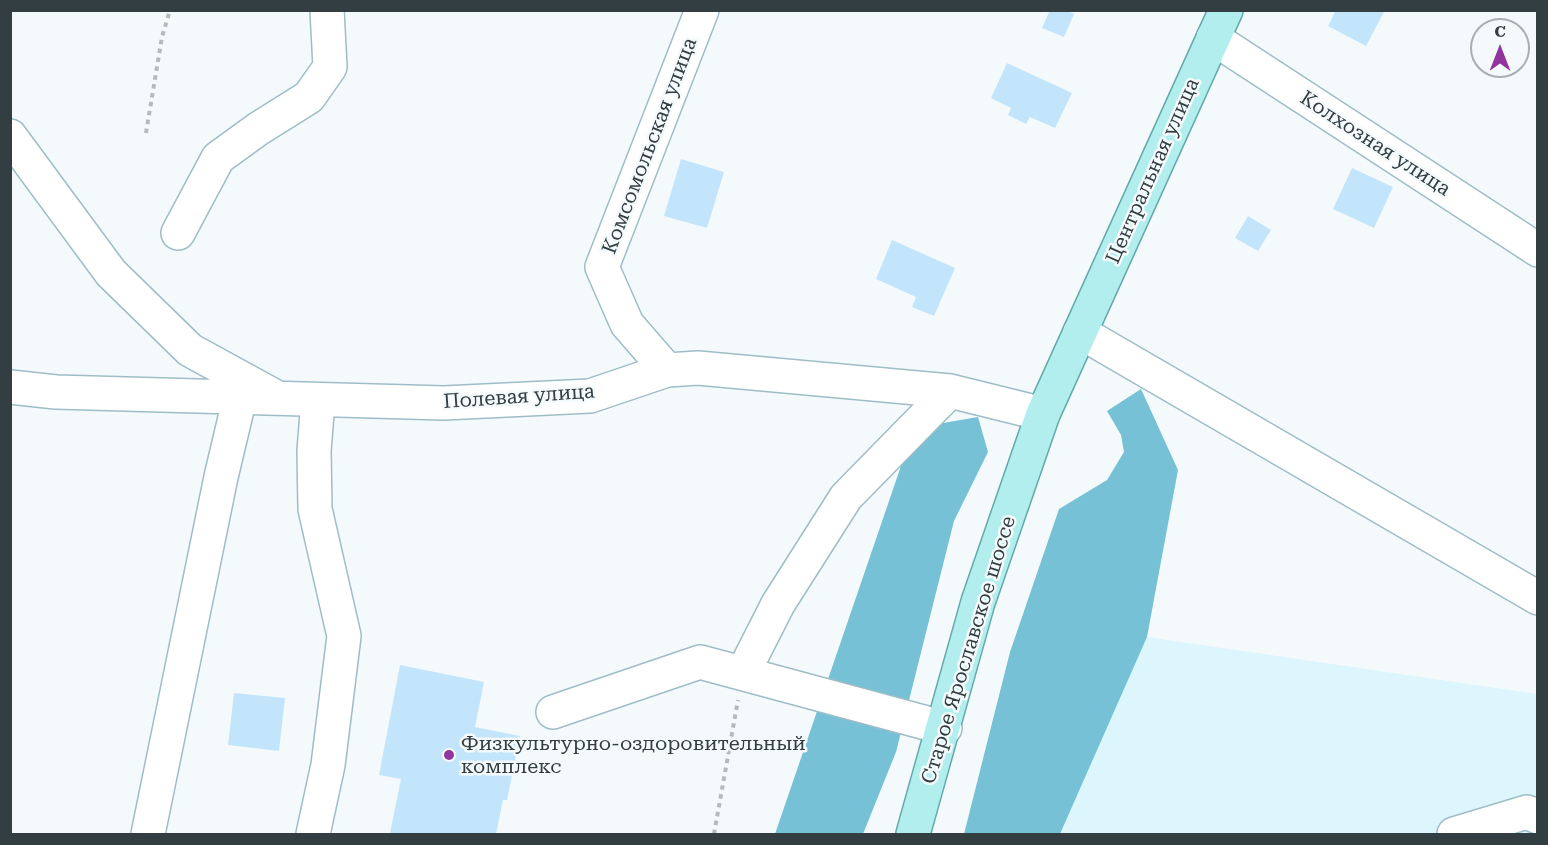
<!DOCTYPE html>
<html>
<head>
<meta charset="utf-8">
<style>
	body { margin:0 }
	#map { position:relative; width:1548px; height:845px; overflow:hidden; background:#f4fafc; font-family:"Roboto Serif",serif }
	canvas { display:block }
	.frame { position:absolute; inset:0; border:12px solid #323e42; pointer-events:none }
	.north { position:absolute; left:1470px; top:18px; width:60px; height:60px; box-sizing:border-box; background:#f4fafc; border:2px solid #a6afb2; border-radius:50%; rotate:0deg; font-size:16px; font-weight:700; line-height:24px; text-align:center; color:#323e42 }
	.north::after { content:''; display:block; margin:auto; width:21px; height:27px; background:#91349e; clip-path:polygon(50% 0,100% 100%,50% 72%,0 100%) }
</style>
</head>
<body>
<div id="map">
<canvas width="1548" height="845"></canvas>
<div class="frame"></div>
<div class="north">С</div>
</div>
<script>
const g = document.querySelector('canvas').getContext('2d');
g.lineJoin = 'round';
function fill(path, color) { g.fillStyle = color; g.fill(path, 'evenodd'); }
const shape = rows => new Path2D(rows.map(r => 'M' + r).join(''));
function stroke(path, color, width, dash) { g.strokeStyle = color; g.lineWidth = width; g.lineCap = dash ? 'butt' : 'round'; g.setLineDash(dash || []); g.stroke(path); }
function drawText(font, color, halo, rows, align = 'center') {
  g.font = font + ' "Roboto Serif",serif'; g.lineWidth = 5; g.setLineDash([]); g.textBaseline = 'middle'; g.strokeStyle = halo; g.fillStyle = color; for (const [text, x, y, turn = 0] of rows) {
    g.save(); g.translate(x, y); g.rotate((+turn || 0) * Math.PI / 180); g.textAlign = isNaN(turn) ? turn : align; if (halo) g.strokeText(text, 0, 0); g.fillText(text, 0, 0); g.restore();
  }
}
fill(shape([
	[1147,637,1537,694,1537,834,1060,834]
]), '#ddf5fc');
fill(shape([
	[1141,389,1178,470,1147,637,1060,834,964,834,1010,652,1059,509,1107,480,1124,452,1121,435,1107,411],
	[978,417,988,452,954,521,896,752,863,834,775,834,914,428]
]), '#76c1d6');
fill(shape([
	[1050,10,1066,10,1074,14,1064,37,1042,28],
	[1336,10,1385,10,1366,46,1328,26],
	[1007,63,1072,93,1055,128,1030,117,1026,124,1008,115,1011,108,991,98],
	[681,159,724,172,707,228,664,216],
	[1352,168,1393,187,1374,228,1333,209],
	[1248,216,1271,230,1258,251,1235,238],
	[892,240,955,268,934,316,912,307,916,297,876,279],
	[400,665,484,682,475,727,520,736,507,800,503,800,496,834,390,833,401,779,379,775],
	[234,693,285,698,279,751,228,745]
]), '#c3e5fc');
const minor = shape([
	[1213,38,1538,250],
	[10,136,111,273,190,350,274,396],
	[178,233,218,158,258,129,309,97,330,67,327,10],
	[1080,332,1538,598],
	[667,370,627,324,602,267,702,10],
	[10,387,56,392,444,403,590,396,667,370,698,368,950,391,1043,414],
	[743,673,778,604,846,497,950,391],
	[553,712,700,662,945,728],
	[148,834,221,477,240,397],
	[313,834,328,765,344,636,315,509,314,451,318,400],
	[1454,834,1527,812,1538,817]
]);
const major = shape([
	[913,834,978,602,1043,414,1226,10]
]);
stroke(minor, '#9ebdc6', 36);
stroke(major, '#63a9ab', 36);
stroke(shape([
	[146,133,162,37,170,10],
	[714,834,738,700]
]), '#b3bbbe', 4, [4.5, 4.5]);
stroke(minor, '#fff', 33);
stroke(major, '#b2eeee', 33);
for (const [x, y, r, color] of [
	[449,755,6,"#91349e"]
]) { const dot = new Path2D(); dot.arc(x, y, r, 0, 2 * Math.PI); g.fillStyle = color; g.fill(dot); stroke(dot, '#f4fafc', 2); }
drawText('20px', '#323e42', '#f4fafc', [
	["Колхозная улица",1375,144,33],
	["Комсомольская улица",650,146,-69],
	["Центральная улица",1153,171,-66],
	["Полевая улица",519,397,-4],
	["Старое Ярославское шоссе",969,650,-73]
]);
drawText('20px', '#323e42', '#f4fafc', [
	["Физкультурно-оздоровительный",461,744],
	["комплекс",461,767]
], 'left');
</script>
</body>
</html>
